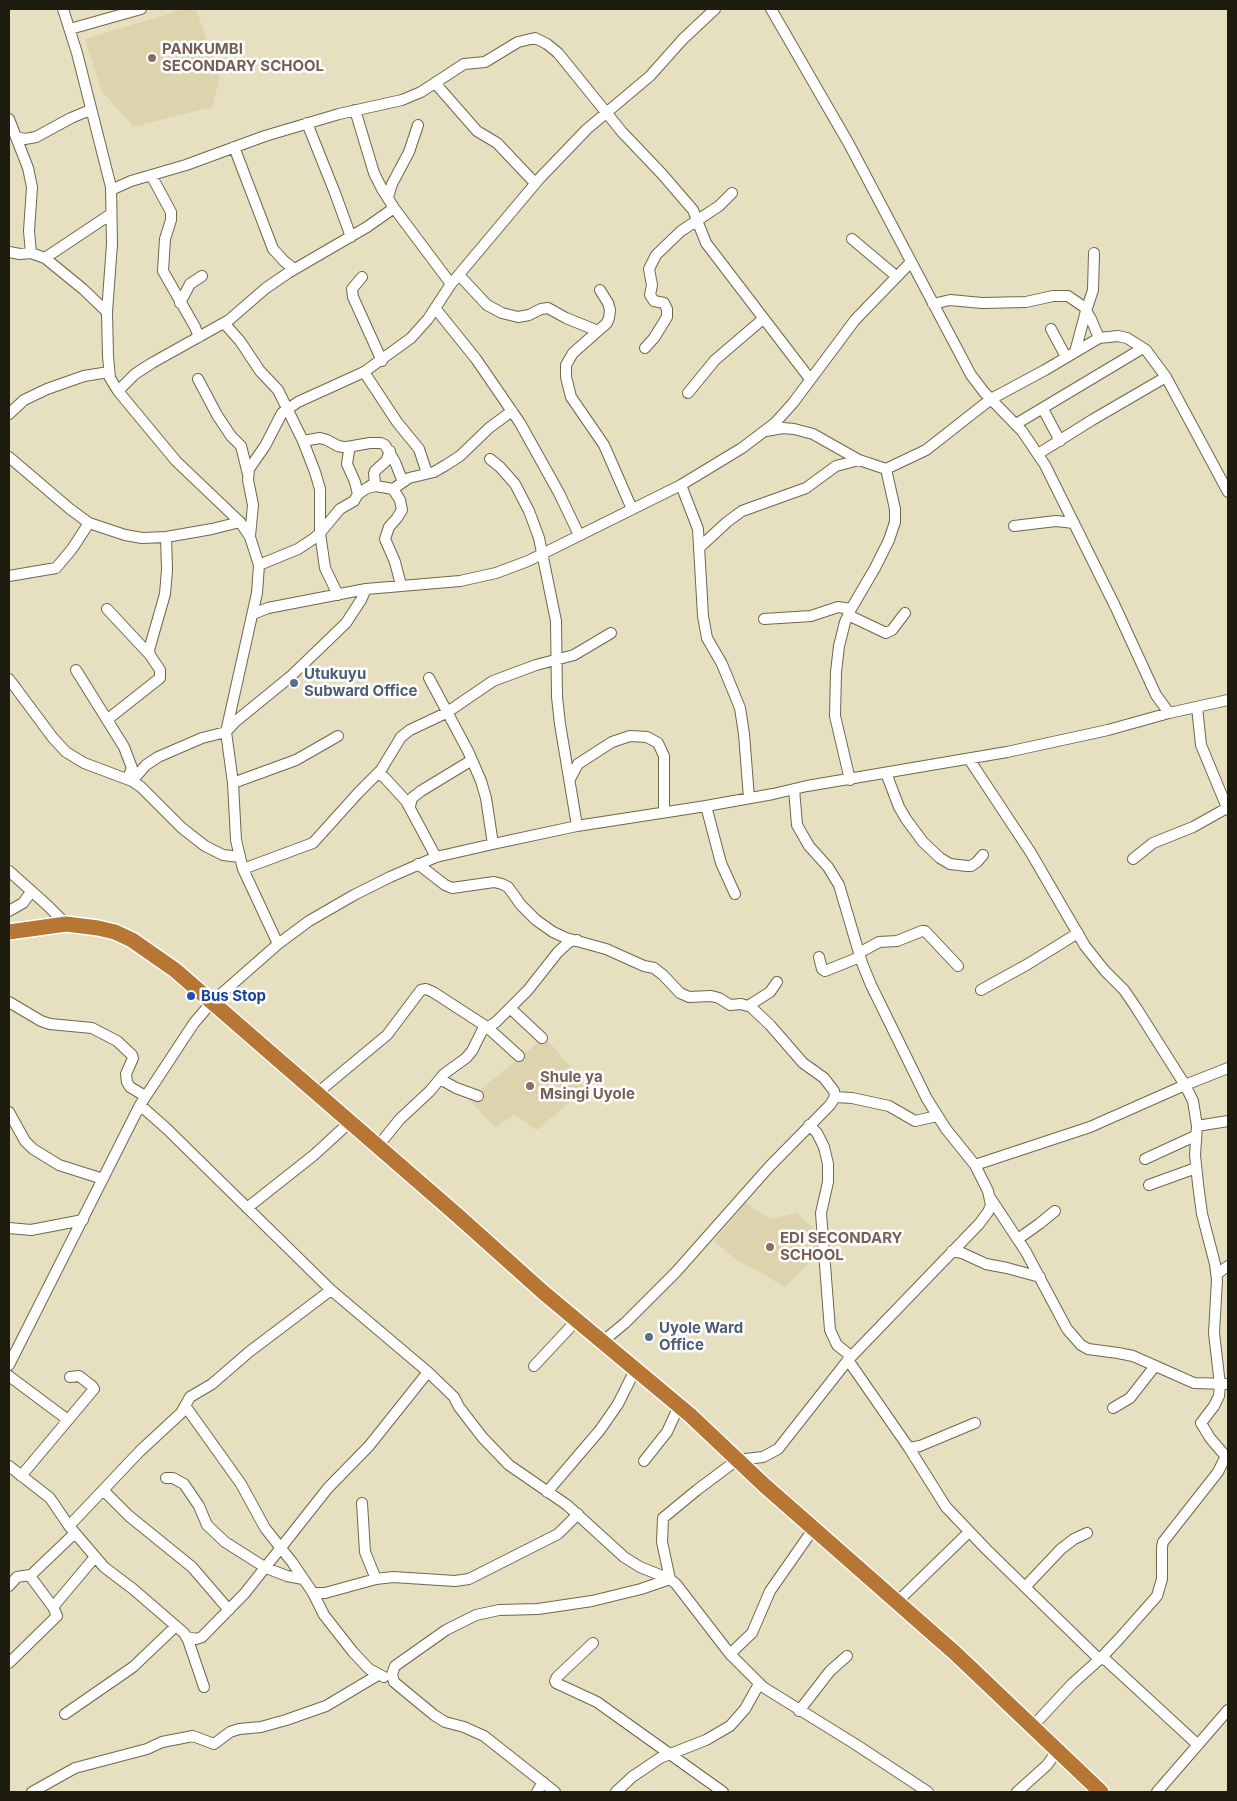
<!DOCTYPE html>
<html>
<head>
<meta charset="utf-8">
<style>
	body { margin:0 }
	#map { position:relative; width:1237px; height:1801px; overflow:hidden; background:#e7e0c0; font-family:Inter,sans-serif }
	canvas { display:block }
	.frame { position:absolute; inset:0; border:10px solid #1e1b0f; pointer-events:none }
</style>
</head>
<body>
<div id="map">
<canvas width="1237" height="1801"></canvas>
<div class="frame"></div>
</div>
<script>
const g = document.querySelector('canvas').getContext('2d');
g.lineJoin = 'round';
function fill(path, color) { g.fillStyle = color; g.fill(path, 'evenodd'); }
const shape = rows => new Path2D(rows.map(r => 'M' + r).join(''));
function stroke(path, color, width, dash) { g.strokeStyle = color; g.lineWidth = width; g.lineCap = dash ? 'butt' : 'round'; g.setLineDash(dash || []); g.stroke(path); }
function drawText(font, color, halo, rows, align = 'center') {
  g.font = font + ' Inter,sans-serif'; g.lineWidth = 5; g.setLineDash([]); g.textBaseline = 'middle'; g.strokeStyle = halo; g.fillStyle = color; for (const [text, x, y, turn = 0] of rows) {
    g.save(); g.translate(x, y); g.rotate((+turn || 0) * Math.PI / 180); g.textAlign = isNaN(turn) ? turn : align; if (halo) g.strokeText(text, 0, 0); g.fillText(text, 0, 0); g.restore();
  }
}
fill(shape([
	[185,9,196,9,220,77,212,107,133,127,101,90,85,39],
	[545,1037,587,1087,537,1130,514,1115,495,1128,469,1099],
	[746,1203,770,1219,797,1213,819,1233,817,1254,785,1288,767,1276,737,1260,714,1241]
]), '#ddd3ad');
const minor = shape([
	[63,9,77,53,111,187,112,244,107,312,108,356,110,378,118,391,176,461,240,522,250,537,259,565,257,593,226,732,233,783,236,840,240,857,243,869,278,944],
	[771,9,849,144,971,375,984,392,1022,431,1045,465,1115,606,1156,695,1169,713],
	[70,29,141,9],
	[435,83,477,131,497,143,535,183],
	[355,110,374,173,382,189,394,208,451,284],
	[9,119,28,168,32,187,29,231,31,253],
	[307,123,335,193,351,237],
	[16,137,25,139,36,137,71,118,90,110],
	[234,147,273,249,284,261,294,269],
	[151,175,171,212,171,220,165,239,163,271,195,327,199,337],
	[111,190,131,181,186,165,265,136,339,114,402,100,421,92,464,64,485,62,518,42,535,38,547,44,558,53,622,132,662,174,693,210,706,243,810,379],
	[388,197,392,184,409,152,418,125],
	[852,239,896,276],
	[9,252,20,254,31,253,45,258,83,289,107,312],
	[45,258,111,214],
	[459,275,487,305,502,313,518,317,529,315,541,309,548,308,566,318,598,331],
	[362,277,352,289,353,297,382,361],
	[600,290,608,303,610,310,609,318,607,323,573,353,566,365,566,377,571,397,604,445,632,509],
	[180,303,190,284,202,276],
	[933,304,950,300,982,303,1026,302,1053,296,1068,296,1084,307,1091,319,1099,338],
	[435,308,476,359,520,423,559,493,579,535],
	[224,323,240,341,260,371,278,390,303,441,315,472,320,489,320,533,325,568,338,595],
	[1051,329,1066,357],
	[645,348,654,338,667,317,667,309,664,303,654,301,650,295,652,285,649,269,656,255,681,231,719,206,732,193],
	[1075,352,1086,311,1093,290,1094,253],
	[364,372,397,422,419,449,427,473],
	[198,379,217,415,231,436,241,446,248,474],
	[118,391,135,374,152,363,229,320,266,288,288,273,367,227,394,208],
	[688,393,715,360,763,319],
	[1043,409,1060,441],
	[9,414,24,400,47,389,84,376,109,372],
	[1016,424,1143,348],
	[766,431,783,428,794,429,813,434,859,460,886,469,926,450,991,399,1045,370,1099,338,1118,336,1127,338,1146,350,1166,377,1228,492],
	[303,441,320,438,327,440,338,446,348,448,349,451,347,464,355,482,358,494],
	[347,447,370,443,381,443,385,445,395,462,403,482],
	[1038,454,1092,420,1166,377],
	[9,457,70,509,89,523,125,535,142,538,166,537,212,529,240,522],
	[490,459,500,467,515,484,529,511,539,538,556,621,557,697,560,724,577,826],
	[681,485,698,529,703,616,707,638,722,664,740,708,744,734,749,798],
	[370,486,375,483,374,474,375,471,386,461,390,451],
	[393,489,400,500,402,510,397,518,389,527,385,539,395,562,401,585],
	[1014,526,1056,521,1074,523],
	[250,536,253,505,248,480,249,469,265,446,282,413,298,402,364,372,411,338,428,319,451,284,540,178,587,129,650,76,683,39,715,9],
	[700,547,727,522,742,511,806,488,836,466,859,460],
	[259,565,298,549,313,539,320,533,340,509,354,501,358,494,367,488,376,486,393,489,409,478,434,472,446,465,460,456,489,428,512,411],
	[9,576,56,568,72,549,89,523],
	[107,609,150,655],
	[253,614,268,608,366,589,460,581,496,573,528,561,681,485,742,448,775,423,793,403,855,320,911,262],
	[848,615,886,633,892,630,905,613],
	[764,619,811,616,838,607,851,609],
	[76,670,124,747,132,768,128,778],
	[429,678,468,751,481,781,486,798,493,844],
	[9,679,53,738,66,752,84,763,132,781,141,787,182,828,205,846,223,855,240,857],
	[1197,707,1201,745,1228,810],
	[108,719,160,678,160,670,150,655,149,650,165,594,167,570,166,537],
	[969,759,1031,853,1085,946,1105,971,1124,990,1135,1006,1185,1085,1193,1101,1197,1126,1195,1155,1198,1184,1202,1214,1215,1264,1217,1280,1214,1333,1220,1385,1219,1396,1214,1406,1201,1423,1210,1438,1228,1459],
	[886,773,899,807,906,819,923,842,940,858,950,864,967,866,971,866,977,862,983,855],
	[377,774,384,777,406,801,436,857],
	[570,779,578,764,612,742,630,736,647,737,658,743,664,756,664,811],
	[850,780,835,716,836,672,839,646,845,622,851,609,875,568,889,540,895,522,895,509,886,469],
	[132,781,146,765,158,757,202,738,226,732,236,721,290,677,346,623,361,600,366,589],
	[233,783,296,760,338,736],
	[410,806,412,798,421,791,472,760],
	[706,806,721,863,735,894],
	[1133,859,1153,843,1193,827,1227,808],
	[418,864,445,885,452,888,494,882,502,884,508,887,521,905,536,920,553,932,566,938,606,949,644,966,654,968,663,975,680,993,689,997,711,996,719,998,730,1005,741,1004,751,1007,770,1025,803,1063,824,1078,834,1091,835,1097,830,1105,769,1167,676,1272,625,1323,602,1342],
	[243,869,313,843,359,792,381,770,401,737,410,730,446,713,493,681,536,665,574,655,611,633],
	[9,871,47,905,66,924],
	[9,911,23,903,31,892],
	[859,953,879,942,897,941,922,931,925,931,958,966],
	[819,957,822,969,825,971,860,957],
	[981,990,1028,964,1078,933],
	[9,1002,41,1021,50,1024,92,1028,117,1041,132,1055,133,1058,126,1074,127,1082,130,1087,145,1096],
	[748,1006,770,992,777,982],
	[510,1008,542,1038],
	[440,1079,456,1088,478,1096],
	[316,1094,387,1035,421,990,426,989,433,992,487,1027,519,1056],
	[835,1097,852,1098,889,1106,915,1121,937,1116],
	[140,1105,167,1129,331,1290,428,1372,454,1397,459,1407,483,1438,509,1465,567,1505,624,1557,640,1567,670,1579,676,1584,730,1654,763,1687,855,1744,928,1792],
	[9,1112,25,1141,33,1149,59,1165,103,1179],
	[809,1125,817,1133,824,1147,828,1164,828,1182,821,1213,830,1330,837,1345,851,1356],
	[1197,1126,1228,1121],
	[378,1146,400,1119,430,1091,444,1074,466,1058,472,1051,482,1031,496,1022,528,990,558,952,569,942,577,940],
	[1145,1159,1195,1136],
	[975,1165,1090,1127,1185,1085,1228,1068],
	[1149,1185,1196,1168],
	[991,1199,1026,1252,1067,1329,1081,1345,1088,1349,1118,1353,1133,1356,1194,1383,1228,1384],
	[247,1208,314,1155,350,1122],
	[9,1228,31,1230,83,1220],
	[1018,1239,1039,1224,1055,1211],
	[952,1251,962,1253,986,1264,1007,1268,1040,1277],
	[1217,1274,1228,1266],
	[848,1360,909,1448,946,1507,986,1549,1099,1659],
	[9,1365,140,1105,194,1023,212,1002,278,944,309,921,354,895,390,877,436,857,493,844,577,826,706,806,773,794,807,786,1007,752,1108,730,1169,713,1228,700],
	[534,1366,576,1321],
	[9,1376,68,1420],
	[186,1407,241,1484,265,1528,292,1562,313,1593,325,1593,376,1579,393,1577,455,1581,469,1579,558,1534,578,1514],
	[1113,1408,1130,1398,1155,1366],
	[909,1448,920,1446,975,1423],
	[644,1461,667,1432,679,1406],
	[9,1466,50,1498,69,1526,104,1567,133,1589,184,1633,188,1640,204,1687],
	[21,1476,94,1389,92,1386,79,1376,70,1377],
	[166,1478,173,1478,184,1484,199,1506,207,1525,225,1542,266,1568,287,1576,303,1579],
	[103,1490,129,1516,192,1567,229,1610],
	[547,1492,600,1430,618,1404,635,1370],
	[362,1503,365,1552,376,1579],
	[69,1526,140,1451,181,1413,190,1397,212,1384,249,1352,331,1290],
	[9,1586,17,1577,30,1575],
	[1025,1587,1061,1549,1074,1539,1087,1533],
	[313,1593,324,1615,353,1652,369,1669,384,1677],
	[898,1601,969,1532],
	[53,1607,95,1557],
	[187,1637,196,1639,202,1637,245,1593,328,1488,369,1446,428,1372],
	[593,1643,557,1677,555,1681,556,1683,597,1702,723,1792],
	[730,1654,752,1633,770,1591,814,1528],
	[1101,1658,1119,1639,1157,1596,1162,1579,1162,1547,1163,1542,1218,1472,1226,1456],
	[9,1663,57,1616,53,1607,30,1576,75,1533],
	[799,1711,830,1671,847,1656],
	[65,1714,133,1667,176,1626],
	[1033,1726,1072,1684,1101,1658,1107,1661,1197,1744],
	[32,1792,75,1768,147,1749,162,1742,193,1736,214,1744,230,1732,239,1729,261,1727,286,1720,326,1706,378,1675],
	[537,1792,543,1782],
	[555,1792,484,1736,464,1727,445,1722,434,1715,394,1682,392,1674,395,1666,446,1630,476,1615,499,1610,538,1609,592,1601,641,1589,670,1579,662,1542,663,1518,697,1490,737,1460,763,1457,778,1449,848,1360,979,1224,988,1212,991,1205,988,1191,975,1165,946,1129,927,1099,871,985,862,963,839,885,828,867,809,846,797,825,794,789],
	[616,1792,632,1777,660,1758,706,1740,730,1726,745,1709,759,1684],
	[1017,1792,1047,1765,1058,1750],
	[1157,1792,1228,1710]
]);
const highway = shape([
	[9,932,66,924,98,928,115,932,132,940,175,970,457,1215,544,1293,690,1415,764,1485,955,1653,1101,1792]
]);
stroke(minor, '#6e674c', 12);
stroke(highway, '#fff', 18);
stroke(minor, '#fff', 10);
stroke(highway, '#b77633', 15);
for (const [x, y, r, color] of [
	[152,58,5,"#8d6e63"],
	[294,683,5,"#5c6f8a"],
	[191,996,5,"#1a4fb4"],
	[530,1086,5,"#8d6e63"],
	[770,1247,5,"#8d6e63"],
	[649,1337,5,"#5c6f8a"]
]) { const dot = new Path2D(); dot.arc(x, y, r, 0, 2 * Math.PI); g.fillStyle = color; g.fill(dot); stroke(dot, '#fff', 2); }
drawText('bold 15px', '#785e54', '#fff', [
	["PANKUMBI",162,49],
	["SECONDARY SCHOOL",162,66],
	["Shule ya",540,1077],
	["Msingi Uyole",540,1094],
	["EDI SECONDARY",780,1238],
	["SCHOOL",780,1255]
], 'left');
drawText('bold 15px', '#4e5e75', '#fff', [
	["Utukuyu",304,674],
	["Subward Office",304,691],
	["Uyole Ward",659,1328],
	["Office",659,1345]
], 'left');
drawText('bold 15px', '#164399', '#fff', [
	["Bus Stop",201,996]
], 'left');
</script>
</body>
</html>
